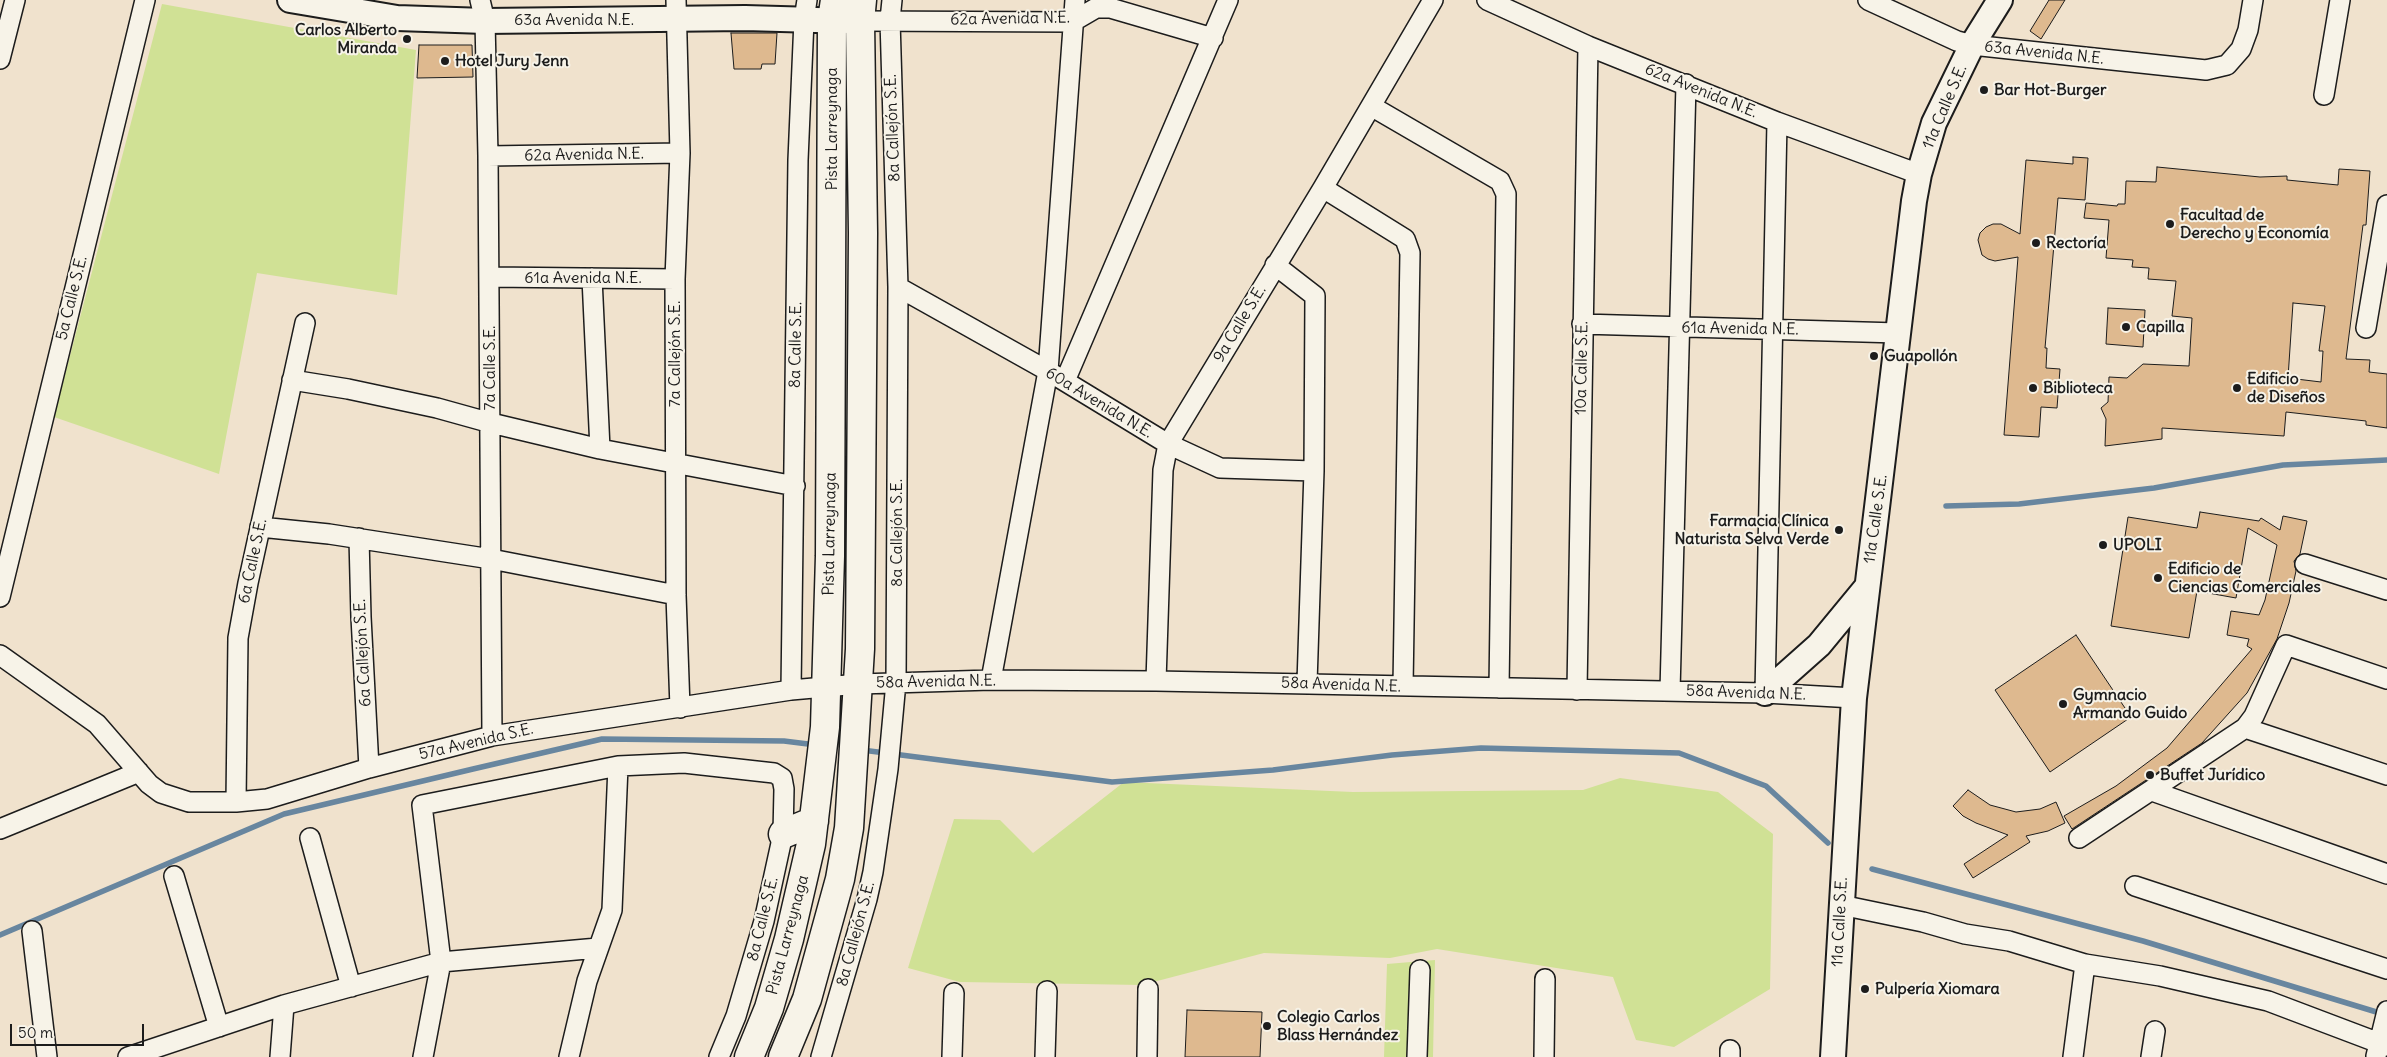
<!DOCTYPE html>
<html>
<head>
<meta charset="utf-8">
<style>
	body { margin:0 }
	#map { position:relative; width:2387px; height:1057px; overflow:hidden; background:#f0e2cd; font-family:Delius,sans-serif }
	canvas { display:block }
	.scale { position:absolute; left:10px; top:1024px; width:134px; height:22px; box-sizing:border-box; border:2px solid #1c1c1c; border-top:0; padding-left:6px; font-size:15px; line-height:18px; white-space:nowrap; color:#1c1c1c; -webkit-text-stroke:4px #f7f3e8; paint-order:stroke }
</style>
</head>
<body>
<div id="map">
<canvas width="2387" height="1057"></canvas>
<div class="scale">50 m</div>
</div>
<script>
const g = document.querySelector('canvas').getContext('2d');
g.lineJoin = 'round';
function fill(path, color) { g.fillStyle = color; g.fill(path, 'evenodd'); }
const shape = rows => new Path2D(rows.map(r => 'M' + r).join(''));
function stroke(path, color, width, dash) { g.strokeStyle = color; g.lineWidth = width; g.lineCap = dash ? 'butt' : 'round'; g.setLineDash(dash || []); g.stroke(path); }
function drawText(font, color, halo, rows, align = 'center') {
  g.font = font + ' Delius,sans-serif'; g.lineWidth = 4; g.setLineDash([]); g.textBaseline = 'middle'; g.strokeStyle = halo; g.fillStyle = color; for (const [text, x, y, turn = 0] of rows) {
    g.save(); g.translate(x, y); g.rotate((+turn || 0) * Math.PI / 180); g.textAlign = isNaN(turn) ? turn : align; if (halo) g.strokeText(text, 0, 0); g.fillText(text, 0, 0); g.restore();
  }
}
fill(shape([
	[162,4,416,50,397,295,257,273,219,474,54,417],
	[1620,778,1718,792,1773,834,1770,989,1674,1047,1636,1040,1613,977,1437,949,1390,958,1264,953,1142,985,960,982,908,968,954,819,1000,820,1033,853,1124,782,1353,792,1583,790],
	[1435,960,1433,1057,1384,1057,1387,964]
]), '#d0e195');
stroke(shape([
	[1946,506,2019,504,2154,488,2283,465,2387,460],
	[862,750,1112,782,1273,770,1392,755,1481,748,1679,753,1766,786,1828,843],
	[1872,869,2143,941,2383,1014],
	[0,935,284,814,473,769,602,739,784,741,816,745]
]), '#68869f', 5.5);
const building = shape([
	[2049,0,2065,0,2041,39,2030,31,2049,0],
	[731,33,777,33,775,64,762,64,761,69,734,69,731,33],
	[419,45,472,45,473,77,417,78,419,45],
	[2073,157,2088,158,2085,200,2058,198,2045,348,2047,348,2046,368,2060,369,2057,408,2041,407,2039,437,2004,435,2018,257,1995,261,1988,259,1982,255,1978,240,1980,233,1986,227,1993,224,2001,224,2020,234,2026,160,2073,164,2073,157],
	[2157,167,2260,177,2287,176,2287,180,2338,185,2339,169,2370,171,2366,225,2363,225,2346,359,2370,360,2369,372,2387,374,2387,428,2366,425,2366,421,2286,412,2284,436,2162,428,2162,439,2105,446,2106,419,2101,408,2108,402,2109,377,2127,378,2143,364,2189,366,2192,318,2172,316,2176,281,2148,279,2149,268,2132,267,2133,260,2106,258,2109,220,2084,218,2086,203,2117,206,2118,204,2125,204,2126,181,2156,182,2157,167],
	[2293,303,2325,306,2319,351,2323,351,2321,382,2288,378,2293,303],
	[2108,308,2145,310,2143,347,2106,344,2108,308],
	[2200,512,2259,521,2261,518,2280,530,2283,516,2307,521,2300,554,2294,561,2296,571,2289,603,2277,639,2247,693,2202,743,2072,829,2064,816,2116,786,2167,748,2252,649,2247,646,2249,639,2227,635,2231,611,2259,615,2265,600,2277,545,2248,528,2236,598,2197,591,2189,638,2111,626,2128,517,2197,528,2200,512],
	[2076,635,2131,717,2050,772,1995,690,2076,635],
	[1968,790,1990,805,2016,812,2040,809,2056,802,2065,823,2048,831,2026,836,2030,842,1973,878,1964,864,2008,835,1976,823,1963,816,1953,806,1968,790],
	[1187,1010,1262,1012,1260,1057,1185,1057,1187,1010]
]);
fill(building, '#deb98f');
stroke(building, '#1c1c1c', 1);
const minor = shape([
	[480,0,485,21,488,156,492,736],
	[676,0,680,153,675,279,676,595,680,708],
	[1487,0,1588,46,1777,122,1919,174],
	[1868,0,1957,41,1972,45,2206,70,2227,65,2241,49,2248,30,2253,0],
	[860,21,1072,22,1096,8,1110,8,1213,38],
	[0,59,15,0],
	[2324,95,2340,0],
	[1371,106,1500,181,1506,194,1499,688],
	[488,156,680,153],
	[1323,188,1405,239,1410,253,1403,686],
	[1275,265,1315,296,1314,471,1307,683],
	[490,277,675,279],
	[592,278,600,449],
	[898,287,1048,371,1168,444,1220,468,1314,471],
	[1582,324,1898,333],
	[2366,328,2387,205],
	[292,380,348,389,437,408,491,423,600,449,795,486],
	[1065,381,1228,0],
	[260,527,329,534,491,559,676,595],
	[359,538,361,617,369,768],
	[2305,564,2387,590],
	[0,597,145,0],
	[0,655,97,724,149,784,161,793,189,802,236,802,267,799,369,768,492,736,791,690,859,684,991,680,1156,681,1765,693,1854,698],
	[991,680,1048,371,1075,0],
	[1156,681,1163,470,1168,444,1323,188,1433,0],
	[791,690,798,160,804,20,807,0],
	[1577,690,1588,46],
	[1670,691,1686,84],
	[1765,693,1777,122],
	[2245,728,2387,775],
	[2152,791,2387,874],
	[236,802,238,638,248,583,305,323],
	[0,829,139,772],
	[310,838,351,987],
	[2079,838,2245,728,2254,716,2286,645,2387,679],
	[174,876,219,1027],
	[2135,886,2387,969],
	[1841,905,1923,922,1965,934,2009,941,2085,964,2160,976,2268,1001,2387,1046],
	[32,931,47,1057],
	[2376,1056,2387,1011],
	[128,1057,284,1005,441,962,598,948],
	[280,1057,284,1005],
	[423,1057,441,962,422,805,618,766,684,763,774,773,782,778,784,789,783,834,764,921,736,1016,719,1057],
	[569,1057,587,981,612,910,618,766],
	[821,1057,867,899,873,872,888,769,896,682,898,287,890,20,892,0],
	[952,1057,954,993],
	[1045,1057,1047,991],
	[1147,1057,1148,989],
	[1417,1057,1420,970],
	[1544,1057,1545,979],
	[1730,1057,1730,1050],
	[2073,1057,2085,964],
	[2151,1057,2155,1031]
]);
const tertiary = shape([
	[290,0,397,18,485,21,745,18,851,21],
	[1765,693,1819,645,1866,588],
	[1833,1057,1854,698,1914,201,1919,174,1934,123,1972,45,2000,0]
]);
const secondary = shape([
	[783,834,814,821],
	[749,1057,769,1008,789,939,811,844,825,727,830,556,832,20,835,0],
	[783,1057,807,999,840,879,849,828,860,649,863,233,860,21,862,0]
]);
stroke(minor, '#1c1c1c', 22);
stroke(tertiary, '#1c1c1c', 28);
stroke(secondary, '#1c1c1c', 31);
stroke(minor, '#f7f3e8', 19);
stroke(tertiary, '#f7f3e8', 24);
stroke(secondary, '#f7f3e8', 28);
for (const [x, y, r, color] of [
	[407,39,5,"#1c1c1c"],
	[445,61,5,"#1c1c1c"],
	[1984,90,5,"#1c1c1c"],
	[2170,224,5,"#1c1c1c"],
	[2036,243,5,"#1c1c1c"],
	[2126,327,5,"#1c1c1c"],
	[1874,356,5,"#1c1c1c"],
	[2033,388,5,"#1c1c1c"],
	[2237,388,5,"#1c1c1c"],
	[1839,530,5,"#1c1c1c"],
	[2103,545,5,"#1c1c1c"],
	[2158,578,5,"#1c1c1c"],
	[2063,704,5,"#1c1c1c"],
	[2150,775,5,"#1c1c1c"],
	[1865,989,5,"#1c1c1c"],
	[1267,1026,5,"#1c1c1c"]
]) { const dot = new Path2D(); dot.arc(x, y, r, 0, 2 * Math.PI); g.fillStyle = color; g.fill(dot); stroke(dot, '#f7f3e8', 2); }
drawText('16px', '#1c1c1c', '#f7f3e8', [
	["62a Avenida N.E.",1010,19,-1],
	["63a Avenida N.E.",574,20],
	["63a Avenida N.E.",2044,53,6],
	["62a Avenida N.E.",1701,91,22],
	["11a Calle S.E.",1945,107,-67],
	["8a Callejón S.E.",893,128,-92],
	["Pista Larreynaga",832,129,-90],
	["62a Avenida N.E.",584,155,-1],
	["61a Avenida N.E.",583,278],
	["5a Calle S.E.",72,298,-76],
	["9a Calle S.E.",1240,324,-59],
	["61a Avenida N.E.",1740,329,1],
	["8a Calle S.E.",796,345,-89],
	["7a Callejón S.E.",675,354,-90],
	["7a Calle S.E.",490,368,-90],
	["10a Calle S.E.",1582,368,-89],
	["60a Avenida N.E.",1099,403,31],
	["11a Calle S.E.",1876,519,-82],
	["8a Callejón S.E.",897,533,-90],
	["Pista Larreynaga",830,534,-89],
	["6a Calle S.E.",253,561,-78],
	["6a Callejón S.E.",363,653,-93],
	["58a Avenida N.E.",936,682,-1],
	["58a Avenida N.E.",1341,685,2],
	["58a Avenida N.E.",1746,693,2],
	["57a Avenida S.E.",476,742,-13],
	["8a Calle S.E.",763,919,-76],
	["11a Calle S.E.",1840,922,-87],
	["8a Callejón S.E.",856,934,-75],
	["Pista Larreynaga",788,935,-75]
]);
drawText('bold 16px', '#1c1c1c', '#f7f3e8', [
	["Carlos Alberto",397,30,"right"],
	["Miranda",397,48,"right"],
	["Hotel Jury Jenn",455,61],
	["Bar Hot-Burger",1994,90],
	["Facultad de",2180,215],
	["Derecho y Economía",2180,233],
	["Rectoría",2046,243],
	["Capilla",2136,327],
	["Guapollón",1884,356],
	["Edificio",2247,379],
	["de Diseños",2247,397],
	["Biblioteca",2043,388],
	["Farmacia Clínica",1829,521,"right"],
	["Naturista Selva Verde",1829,539,"right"],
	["UPOLI",2113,545],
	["Edificio de",2168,569],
	["Ciencias Comerciales",2168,587],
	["Gymnacio",2073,695],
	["Armando Guido",2073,713],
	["Buffet Jurídico",2160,775],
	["Pulpería Xiomara",1875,989],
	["Colegio Carlos",1277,1017],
	["Blass Hernández",1277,1035]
], 'left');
</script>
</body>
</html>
